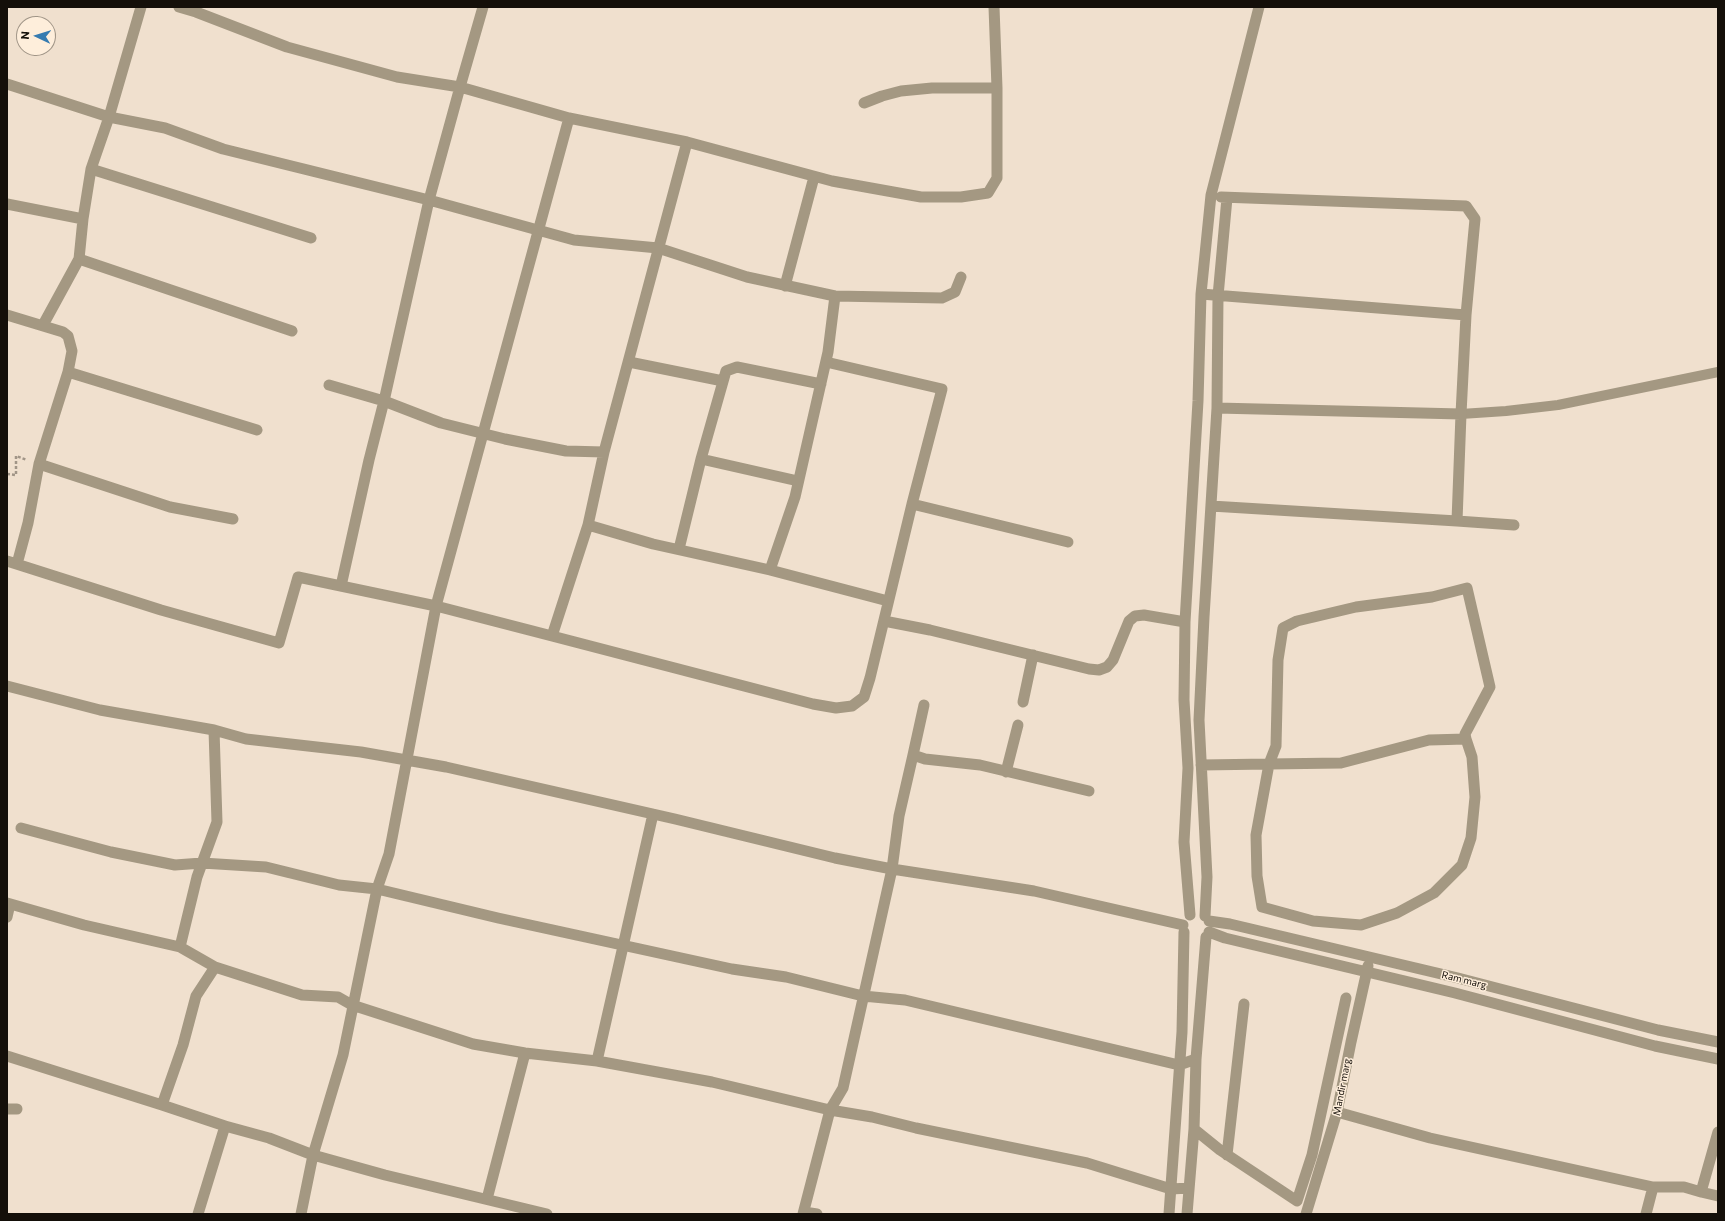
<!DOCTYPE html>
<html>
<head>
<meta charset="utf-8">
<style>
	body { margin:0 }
	#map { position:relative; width:1725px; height:1221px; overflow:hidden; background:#f0e0ce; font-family:Commissioner,sans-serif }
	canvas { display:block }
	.frame { position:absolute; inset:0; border:8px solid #140f09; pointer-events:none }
	.north { position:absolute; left:16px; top:16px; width:40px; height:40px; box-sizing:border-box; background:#feeedb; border:1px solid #a09587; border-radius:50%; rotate:274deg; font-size:11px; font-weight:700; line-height:16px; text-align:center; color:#140f09 }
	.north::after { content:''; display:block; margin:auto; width:14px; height:18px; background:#367bb0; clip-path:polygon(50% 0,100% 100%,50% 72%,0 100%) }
</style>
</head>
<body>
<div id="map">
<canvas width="1725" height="1221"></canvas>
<div class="frame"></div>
<div class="north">N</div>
</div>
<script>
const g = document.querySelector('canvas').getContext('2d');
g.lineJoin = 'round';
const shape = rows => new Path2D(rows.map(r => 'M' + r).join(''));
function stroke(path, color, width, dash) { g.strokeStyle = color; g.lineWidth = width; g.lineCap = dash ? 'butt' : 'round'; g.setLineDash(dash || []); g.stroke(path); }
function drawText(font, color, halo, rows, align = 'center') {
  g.font = font + ' Commissioner,sans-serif'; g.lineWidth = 3; g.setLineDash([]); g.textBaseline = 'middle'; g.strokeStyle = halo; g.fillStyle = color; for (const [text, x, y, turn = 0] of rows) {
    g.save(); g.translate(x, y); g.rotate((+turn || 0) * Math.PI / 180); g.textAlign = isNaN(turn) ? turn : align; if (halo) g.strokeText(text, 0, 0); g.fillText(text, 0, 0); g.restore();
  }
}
stroke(shape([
	[7,474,16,475,16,456,27,460]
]), '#a19587', 2.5, [3, 2]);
stroke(shape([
	[1461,414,1506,411,1558,405,1718,372]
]), '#a49882', 10);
stroke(shape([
	[179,7,196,12,287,47,397,77,460,87,429,200,574,240,658,248,747,277,835,296,942,298,955,292,961,277],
	[483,7,460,87,569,118,687,142,832,181,921,197,961,197,988,193,997,178,997,88,994,7],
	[7,84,109,117,165,128,223,149,429,200,384,401,441,423,505,439,566,451,604,452],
	[864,103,882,96,901,91,932,88,997,88],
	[687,142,604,452,588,525,552,636,813,704,836,708,852,706,864,697,870,678,912,504,1068,542],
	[91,169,311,238],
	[7,204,83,219,79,259,292,331],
	[83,219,91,169,109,117,141,7],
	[785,286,814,177],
	[1201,294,1466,315,1475,219,1466,206,1221,197],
	[7,315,63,332,68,336,72,351,68,372,39,464,28,523,17,564],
	[43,325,79,259],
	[629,362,723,381],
	[826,362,942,389,912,504],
	[68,372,257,430],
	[329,385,384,401,369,460,341,586],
	[1217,408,1461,414,1466,315],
	[701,459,798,481],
	[39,464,170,507,233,519],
	[1211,506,1457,521,1461,414],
	[1457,521,1514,525],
	[588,525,653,544,770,570,795,497,828,352,835,296],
	[679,549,701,459,726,371,737,367,821,384],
	[7,561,161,610,279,643,298,577,436,606,552,636],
	[770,570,888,601],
	[884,621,930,630,1089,669,1099,670,1107,667,1113,660,1129,621,1135,616,1144,615,1185,622],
	[7,686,100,710,214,730,246,739,361,752,446,767,675,819,835,858,892,869,1034,891,1183,925],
	[1023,702,1033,655],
	[913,755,924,705],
	[1201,765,1269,764,1256,835,1257,876,1262,907,1313,921,1361,925,1397,913,1434,893,1462,865,1471,838,1475,797,1472,757,1466,739,1465,734,1490,687,1467,588,1432,597,1356,607,1297,621,1283,628,1278,660,1276,746,1269,764,1341,763,1429,740,1466,739],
	[1006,772,1018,725],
	[21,828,111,852,175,865,202,863,266,867,339,885,377,889,498,918,732,969,786,977,863,996,905,1000,1179,1065,1196,1059],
	[7,903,84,925,180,947,215,967,302,995,338,997,352,1005,473,1044,525,1053,597,1061,712,1082,830,1110,872,1117,916,1128,1087,1163,1171,1189,1189,1188],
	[1190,915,1184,842,1188,768,1184,700,1185,622,1198,401,1201,294,1211,195,1259,7],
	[1205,916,1207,877,1199,720,1204,617,1217,408,1218,296,1227,198],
	[7,917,10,904],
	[1209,921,1230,924,1458,978,1658,1030,1718,1042],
	[1209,932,1225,938,1455,993,1655,1046,1718,1059],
	[180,947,197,877,217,822,214,730],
	[7,1056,162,1105],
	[597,1061,653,814],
	[7,1109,17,1109],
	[1337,1112,1430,1138,1653,1187],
	[225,1126,269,1138,313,1155,385,1175,547,1214],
	[1194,1129,1220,1150,1297,1201,1312,1155,1346,998],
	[1227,1155,1244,1004],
	[1701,1192,1718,1196],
	[487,1199,525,1053],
	[804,1212,817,1214],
	[198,1214,225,1126,162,1105,183,1045,196,996,215,967],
	[301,1214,313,1155,343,1055,377,889,389,854,436,606,569,118],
	[803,1214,830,1110,843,1088,892,869,899,816,913,755,925,759,980,765,1089,791],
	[1169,1214,1182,1032,1184,932],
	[1187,1214,1194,1129,1196,1059,1206,937],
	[1306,1214,1337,1112,1351,1042,1368,966],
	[1646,1214,1653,1187,1684,1187,1701,1192,1718,1132]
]), '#a49882', 11);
drawText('10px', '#140f09', '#feeedb', [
	["Ram marg",1464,980,14],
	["Mandir marg",1342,1087,-79]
]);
</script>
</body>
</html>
